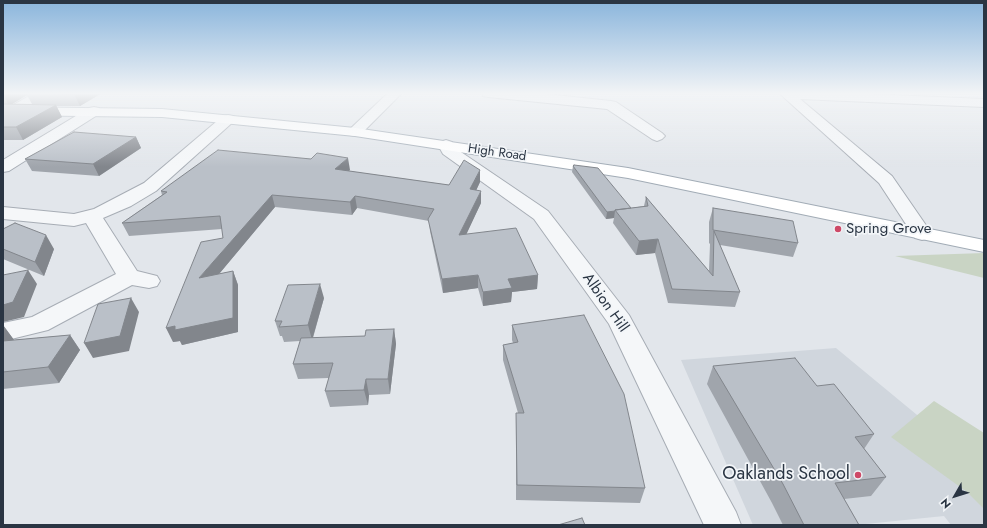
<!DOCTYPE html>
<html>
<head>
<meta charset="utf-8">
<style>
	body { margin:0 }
	#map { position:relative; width:987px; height:528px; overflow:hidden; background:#e2e6eb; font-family:Jost,sans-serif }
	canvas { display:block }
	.frame { position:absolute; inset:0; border:4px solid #2a3543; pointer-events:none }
	.north { position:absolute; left:935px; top:476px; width:40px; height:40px; -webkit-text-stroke:3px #f2f5f8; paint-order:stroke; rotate:231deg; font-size:11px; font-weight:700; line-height:16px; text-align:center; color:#2a3543 }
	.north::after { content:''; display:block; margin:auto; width:14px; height:18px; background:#2a3543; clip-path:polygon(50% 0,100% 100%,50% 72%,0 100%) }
</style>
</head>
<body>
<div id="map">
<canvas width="987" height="528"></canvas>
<div class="frame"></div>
<div class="north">N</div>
</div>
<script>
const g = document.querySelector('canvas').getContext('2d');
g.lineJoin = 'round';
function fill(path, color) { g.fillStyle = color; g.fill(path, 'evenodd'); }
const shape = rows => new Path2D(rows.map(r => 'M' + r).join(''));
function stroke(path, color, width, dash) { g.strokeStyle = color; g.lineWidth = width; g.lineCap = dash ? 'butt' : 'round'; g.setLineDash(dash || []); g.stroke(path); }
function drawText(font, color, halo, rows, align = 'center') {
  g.font = font + ' Jost,sans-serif'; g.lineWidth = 3.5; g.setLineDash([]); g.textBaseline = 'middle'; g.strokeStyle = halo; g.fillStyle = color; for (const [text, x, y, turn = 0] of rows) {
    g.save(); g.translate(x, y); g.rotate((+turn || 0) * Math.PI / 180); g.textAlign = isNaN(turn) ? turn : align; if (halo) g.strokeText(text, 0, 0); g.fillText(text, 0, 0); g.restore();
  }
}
fill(shape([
	[836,348,928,424,984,435,984,525,951,525,944,516,856,525,753,525,681,360]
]), '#d0d6dd');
fill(shape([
	[984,253,984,278,895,256],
	[934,401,984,433,984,509,967,492,891,437]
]), '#c9d4c4');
const street = shape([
	[34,93,50,93,18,114,13,115,8,114,6,111,8,108,34,93],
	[388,93,402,93,360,135,355,136,350,135,348,132,350,129,388,93],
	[482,93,537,93,611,101,616,102,662,133,665,136,662,139,657,141,652,139,607,109,488,97,483,96,482,93],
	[779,93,846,93,984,99,984,107,800,99,892,176,932,234,929,238,922,240,915,238,879,183,779,93],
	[94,107,99,108,101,111,99,114,9,171,3,172,3,160,89,108,94,107],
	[228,115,233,116,235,119,233,122,156,191,131,206,103,218,137,271,157,276,160,281,157,286,149,288,132,285,48,330,3,341,3,323,32,317,116,274,86,223,74,226,3,219,3,207,74,214,94,209,144,183,223,116,228,115],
	[446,140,452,142,455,148,548,211,629,315,736,512,741,525,704,525,609,324,534,219,443,154,438,145,440,142,446,140]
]);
const primary = shape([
	[3,107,162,109,355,128,628,168,984,240,984,252,628,178,355,136,162,117,3,115,3,107]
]);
stroke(street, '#a7adb5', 2);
stroke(primary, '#a2acb6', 2);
fill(street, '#f5f7f9');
fill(primary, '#fff');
fill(shape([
	[3,93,102,93,80,106,56,106,62,117,23,140,3,140],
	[27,95,32,104,12,104],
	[136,137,141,148,99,176,32,171,25,159],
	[573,166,631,208,644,206,646,197,709,271,710,244,709,243,709,222,713,208,798,243,793,257,720,245,740,292,735,307,668,303,655,253,636,255,613,223,614,218,606,219,572,172],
	[350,170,348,171,449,185,480,182,476,190,481,203,466,234,538,275,537,289,512,292,511,302,483,306,478,288,443,293,430,231,429,221,357,208,352,215,275,207,219,274,233,271,238,285,238,332,182,345,180,341,173,342,223,238,222,229,129,236,122,223,162,195,161,191],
	[3,229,54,249,44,276,3,259],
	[324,298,313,338,365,336,394,329,396,344,390,394,369,395,368,405,330,407,325,391,329,378,298,379,293,364,300,341,284,342,282,336,280,336,275,321],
	[3,325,14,340,70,335,80,350,59,383,3,389],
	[512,325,645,488,640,503,516,500,516,413,518,413,503,360,503,345,513,343,512,340],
	[713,366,817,386,874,434,864,449,886,477,871,496,844,499,859,525,783,525,772,503,707,384]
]), '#a0a5ac');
fill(shape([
	[3,93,30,93,27,94,27,95,9,106],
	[76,93,102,93,80,106,74,94],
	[56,105,62,117,23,140,16,127],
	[136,137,141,148,99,176,93,164],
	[348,158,350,170,337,181,335,169],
	[480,170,480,182,471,202,470,189],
	[481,191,481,203,460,248,459,235],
	[272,195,275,207,204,292,199,278],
	[355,196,357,208,352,215,350,202],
	[615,211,614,218,606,219,607,212],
	[46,235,54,249,44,276,35,262],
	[658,239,655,253,636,255,639,241],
	[28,270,37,284,24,317,3,322,3,305],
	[233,271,238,285,238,332,182,345,180,341,173,342,166,328],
	[478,275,478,288,443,293,442,279],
	[538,275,537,289,512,292,511,302,483,306,483,292,508,279],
	[320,284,324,298,312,340,308,325],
	[131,298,139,312,129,351,93,358,84,343],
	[3,325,14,340,7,357,3,352],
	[394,329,396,344,390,394,388,379],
	[70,335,80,350,59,383,48,367],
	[366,379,369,395,368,405,364,390]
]), '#82868c');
const building = shape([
	[27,93,76,93,74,94,27,93],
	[3,104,56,105,16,127,3,127,3,104],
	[74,132,136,137,93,164,25,159,74,132],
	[218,150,311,159,317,153,348,158,335,169,449,185,464,160,480,170,470,189,481,191,459,235,516,228,538,275,508,279,512,288,483,292,478,275,442,279,428,219,434,209,355,196,350,202,272,195,199,278,233,271,233,318,175,330,175,326,166,328,201,242,223,238,220,216,122,223,167,192,161,191,218,150],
	[574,165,598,168,631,208,615,210,615,211,607,212,573,166,574,165],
	[646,197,713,276,714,231,740,292,672,289,658,239,639,241,615,210,648,206,646,197],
	[713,208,793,221,798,243,713,230,713,208],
	[15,223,46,235,35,262,3,249,3,229,15,223],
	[28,270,13,302,3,305,3,275,28,270],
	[320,284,308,325,279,327,282,321,275,321,288,285,320,284],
	[131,298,120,336,84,343,98,304,131,298],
	[584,315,624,394,645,488,517,485,516,413,524,413,503,345,518,342,512,325,584,315],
	[394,329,388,379,366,379,364,390,325,391,333,363,293,364,301,338,365,336,366,330,394,329],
	[70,335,48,367,3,372,3,341,70,335],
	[795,358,817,386,834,384,874,434,855,437,886,477,835,483,859,525,804,525,783,484,713,366,795,358],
	[582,518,585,525,558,525,582,518]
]);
fill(building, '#bac0c8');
stroke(building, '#82868c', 1);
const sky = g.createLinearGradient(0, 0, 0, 167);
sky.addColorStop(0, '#8ab5dc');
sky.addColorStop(0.56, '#f2f4f6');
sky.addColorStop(1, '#f2f4f600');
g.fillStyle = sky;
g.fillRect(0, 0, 987, 167);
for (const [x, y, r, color] of [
	[838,229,4,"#ce4967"],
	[858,475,4,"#ce4967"]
]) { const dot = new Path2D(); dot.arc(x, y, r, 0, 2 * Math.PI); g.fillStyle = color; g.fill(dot); stroke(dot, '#f2f5f8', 1.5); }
drawText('13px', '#2a3543', '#f2f5f8', [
	["High Road",497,153,8]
]);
drawText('15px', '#2a3543', '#f2f5f8', [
	["Spring Grove",846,229]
], 'left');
drawText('15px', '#2a3543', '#f2f5f8', [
	["Albion Hill",605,303,55]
]);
drawText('18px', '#2a3543', '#f2f5f8', [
	["Oaklands School",850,475]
], 'right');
</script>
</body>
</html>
